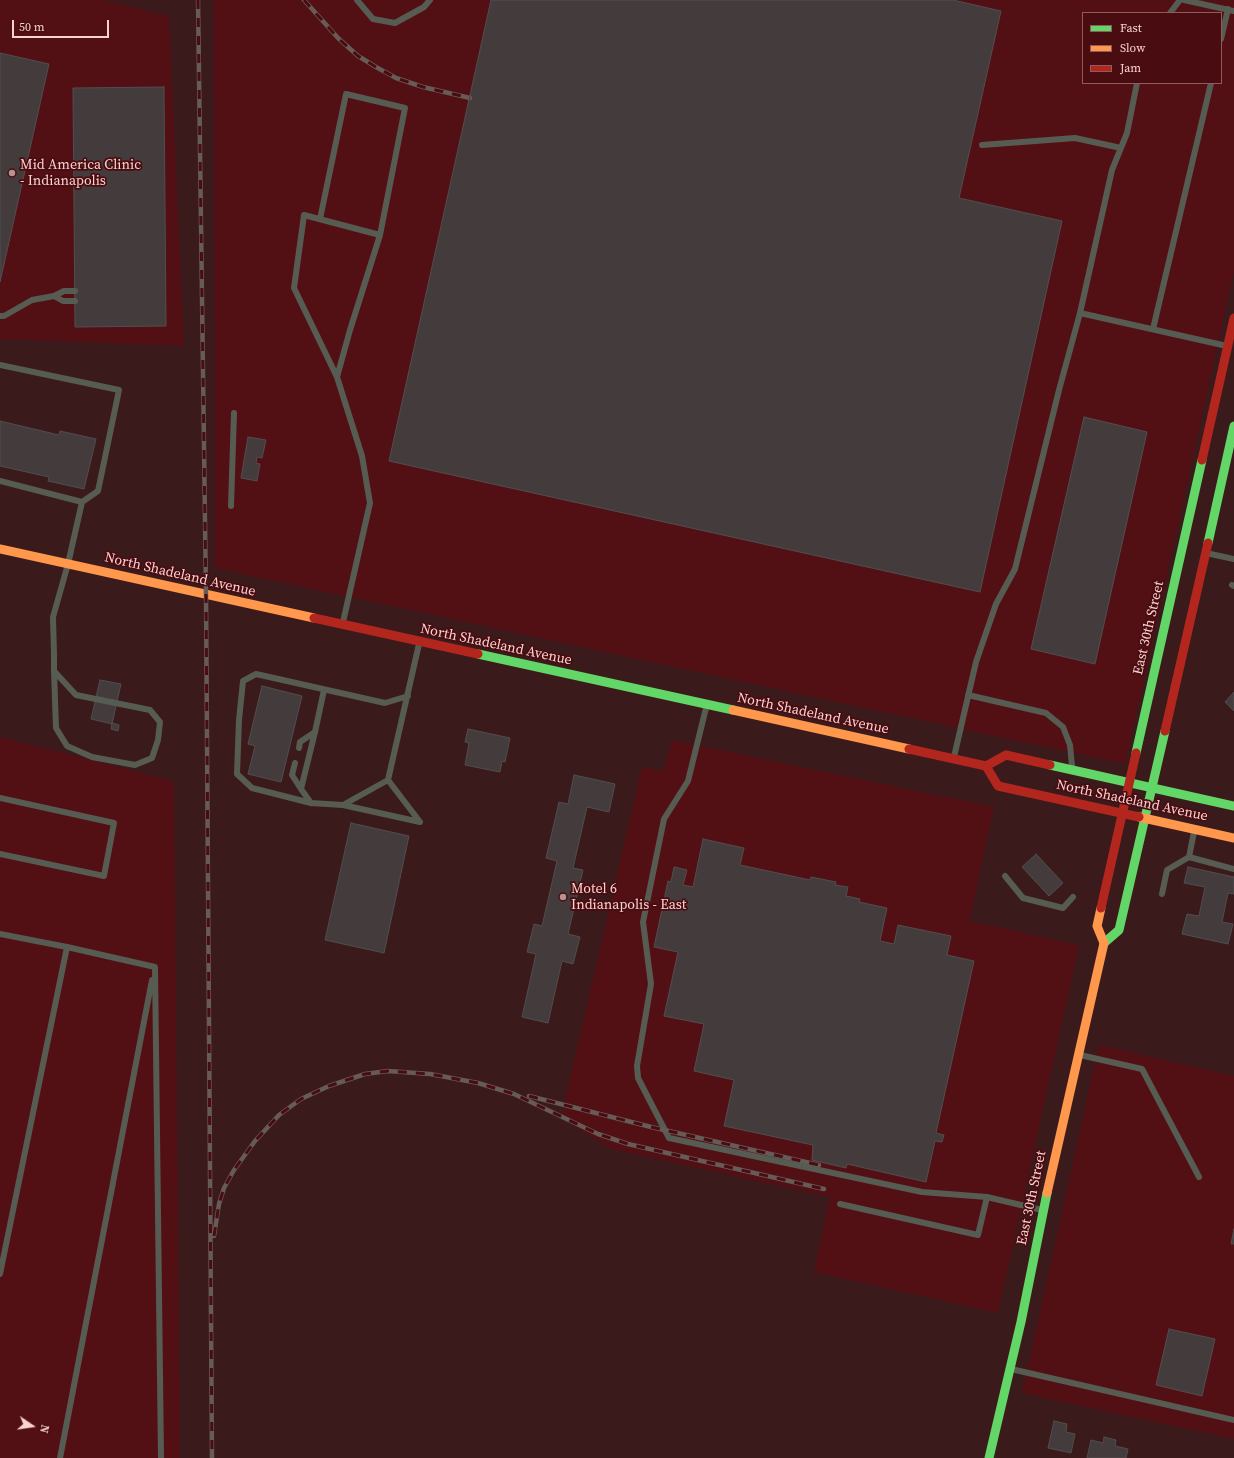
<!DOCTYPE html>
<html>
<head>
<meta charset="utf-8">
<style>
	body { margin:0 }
	#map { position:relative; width:1234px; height:1458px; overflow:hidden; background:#3b1a1c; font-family:"Source Serif 4",serif }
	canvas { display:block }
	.legend { position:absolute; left:1082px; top:12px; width:140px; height:72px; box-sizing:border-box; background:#490c10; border:1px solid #905b5c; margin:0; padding:5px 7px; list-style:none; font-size:12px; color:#fad2cf }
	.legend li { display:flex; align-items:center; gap:8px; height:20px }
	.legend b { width:20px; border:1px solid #905b5c }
	.north { position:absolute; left:12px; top:1406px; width:40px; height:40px; -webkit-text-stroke:3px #490c10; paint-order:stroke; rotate:103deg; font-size:11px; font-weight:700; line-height:16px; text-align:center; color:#fad2cf }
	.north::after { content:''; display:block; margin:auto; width:14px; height:18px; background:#fad2cf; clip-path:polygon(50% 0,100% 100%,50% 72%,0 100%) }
	.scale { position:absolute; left:12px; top:20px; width:97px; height:18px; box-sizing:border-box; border:2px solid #fad2cf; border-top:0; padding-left:5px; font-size:12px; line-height:14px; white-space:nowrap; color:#fad2cf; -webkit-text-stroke:3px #490c10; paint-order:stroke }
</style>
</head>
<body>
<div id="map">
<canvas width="1234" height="1458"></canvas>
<ul class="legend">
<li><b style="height:5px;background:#63d668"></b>Fast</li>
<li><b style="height:5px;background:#ff974d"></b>Slow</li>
<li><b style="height:5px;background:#b3261e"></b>Jam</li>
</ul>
<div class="north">N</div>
<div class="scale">50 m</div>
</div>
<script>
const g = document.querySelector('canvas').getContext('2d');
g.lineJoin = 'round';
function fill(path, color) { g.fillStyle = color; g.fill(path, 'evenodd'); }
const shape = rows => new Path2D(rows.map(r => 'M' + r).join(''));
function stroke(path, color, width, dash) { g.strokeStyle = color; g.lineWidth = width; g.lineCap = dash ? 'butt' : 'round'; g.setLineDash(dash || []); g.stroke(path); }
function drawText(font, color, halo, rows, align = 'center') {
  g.font = font + ' "Source Serif 4",serif'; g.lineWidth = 3.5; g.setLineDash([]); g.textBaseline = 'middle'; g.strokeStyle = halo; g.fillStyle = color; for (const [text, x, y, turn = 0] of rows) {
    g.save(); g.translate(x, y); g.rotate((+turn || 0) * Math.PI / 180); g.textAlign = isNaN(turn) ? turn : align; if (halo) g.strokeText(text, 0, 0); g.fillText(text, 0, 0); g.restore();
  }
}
fill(shape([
	[0,0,103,0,169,16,184,346,0,339],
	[214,0,1234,0,1234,271,1125,764,215,568],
	[1083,13,1221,13,1221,83,1083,83],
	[0,737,173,781,174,787,180,1458,0,1458],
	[672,740,994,807,969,921,1079,945,998,1313,814,1272,830,1197,612,1149,561,1118,642,767,663,771],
	[1099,1045,1234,1076,1234,1439,1022,1393]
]), '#521015');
const building = shape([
	[491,0,953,0,1001,11,959,198,1062,221,980,592,389,461,491,0],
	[0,53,49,64,0,282,0,53],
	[164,87,166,326,75,327,73,88,164,87],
	[1084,417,1147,432,1095,664,1031,649,1084,417],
	[0,421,59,435,60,431,96,439,84,489,48,481,49,477,0,466,0,421],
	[248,437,266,440,262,458,257,457,256,463,260,464,257,481,241,478,248,437],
	[100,680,121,684,112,724,91,719,100,680],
	[262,686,302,696,281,782,248,774,255,746,248,744,262,686],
	[1234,692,1234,711,1225,702,1234,692],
	[112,723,119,725,118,731,111,729,112,723],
	[468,729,510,738,505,762,502,761,500,772,465,765,469,743,465,742,468,729],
	[574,775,615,784,609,812,587,807,573,868,583,870,568,934,580,937,573,964,562,961,548,1023,522,1017,536,954,527,952,534,924,542,926,557,861,546,858,559,802,568,804,574,775],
	[351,823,409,836,384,953,325,940,351,823],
	[703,839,744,848,740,865,810,880,811,877,836,882,835,885,848,887,846,896,860,899,859,902,887,908,880,941,894,944,898,925,951,936,947,955,974,961,936,1133,944,1135,942,1142,935,1141,926,1182,847,1164,846,1168,812,1160,813,1145,724,1126,734,1080,694,1071,704,1024,664,1016,678,952,654,947,668,881,671,882,674,867,687,870,683,885,693,887,703,839],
	[1036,854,1063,883,1049,896,1022,867,1036,854],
	[1188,867,1234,877,1234,894,1228,893,1222,922,1233,924,1228,944,1182,934,1187,914,1199,916,1205,887,1184,883,1188,867],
	[1234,1229,1234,1244,1231,1244,1234,1229],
	[1169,1329,1215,1339,1202,1396,1156,1385,1169,1329],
	[1054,1421,1067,1424,1066,1432,1075,1434,1071,1453,1048,1448,1054,1421],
	[1104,1437,1116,1440,1115,1446,1128,1449,1126,1458,1087,1458,1091,1440,1103,1443,1104,1437]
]);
fill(building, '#443c3c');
stroke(building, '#524d4f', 1);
stroke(shape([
	[357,0,373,19,395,23,424,7,430,0],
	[1184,0,1234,11],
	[1170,13,1180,0],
	[1221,39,1228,9],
	[982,145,1075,138,1121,148],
	[320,219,346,94,405,108,380,235],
	[54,296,63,301,75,301],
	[1080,313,1227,346],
	[0,316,4,316,32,300,54,296,64,291,75,291],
	[1153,329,1211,83],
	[0,365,119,390,98,491,82,502,68,564,53,617,54,654,54,671,56,728,67,746,92,757,135,765,152,758,158,740,160,722,150,710,76,695,54,671],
	[337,377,350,330,380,235,304,215,294,288,337,377,362,456,370,503,343,622],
	[0,481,82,502],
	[231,506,234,413],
	[1206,553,1234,559],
	[1232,585,1234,586],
	[968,695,1046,713,1063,727,1070,745,1072,766],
	[706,708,688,781,664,819,643,922,651,984,637,1066,638,1078,669,1138,922,1192,987,1197,1042,1210],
	[299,748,300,742,315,732],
	[954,757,976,662,996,604,1015,569,1059,390,1080,313,1112,170,1127,133,1137,83],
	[295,763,292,775,301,789],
	[388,780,343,805,420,822,388,780,419,644],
	[0,798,114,823,104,876,0,854],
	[311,803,301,789,315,732,324,690],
	[343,805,311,803,252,788,237,774,239,720,243,681,256,674,385,703,408,696],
	[1194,832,1189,857,1234,869],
	[1005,876,1023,898,1063,908,1073,897],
	[1162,894,1167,870,1189,857],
	[0,934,67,947,155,967,161,1458],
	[1080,1055,1142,1069,1199,1177],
	[840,1204,978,1235,987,1197],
	[0,1274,67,947],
	[1011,1369,1234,1420],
	[60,1458,152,980]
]), '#575c52', 6);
stroke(shape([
	[1208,543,1234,426],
	[478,654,733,710],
	[1136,753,1202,460],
	[1050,765,1234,806],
	[1104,943,1119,930,1165,731],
	[989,1458,1021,1322,1047,1193]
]), '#63d668', 9);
stroke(shape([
	[0,549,314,618],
	[733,710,909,749],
	[1139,817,1234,838],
	[1047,1193,1104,943,1097,926,1101,908]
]), '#ff974d', 9);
stroke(shape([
	[1202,460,1234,318],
	[314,618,478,654],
	[1165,731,1208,543],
	[909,749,986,766,1006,755,1050,765],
	[986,766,998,786,1139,817],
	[1101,908,1136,753]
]), '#b3261e', 9);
const rail = shape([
	[198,0,206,595,212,1458],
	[304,0,338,38,358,56,376,67,396,78,423,87,470,98],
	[529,1096,651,1127,819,1165],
	[214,1236,219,1204,224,1188,234,1170,255,1141,279,1115,301,1099,329,1086,365,1074,388,1071,430,1074,478,1083,514,1094,598,1134,628,1144,824,1189]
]);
stroke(rail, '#675b58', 4.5);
stroke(rail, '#490c10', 3, [9]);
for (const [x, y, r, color] of [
	[12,173,4,"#b79290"],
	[563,897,4,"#b79290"]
]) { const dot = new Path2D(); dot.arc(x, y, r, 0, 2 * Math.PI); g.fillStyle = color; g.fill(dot); stroke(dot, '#490c10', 1.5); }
drawText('14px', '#fad2cf', '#490c10', [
	["Mid America Clinic",20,165],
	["- Indianapolis",20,181],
	["Motel 6",571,889],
	["Indianapolis - East",571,905]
], 'left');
drawText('14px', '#fad2cf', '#490c10', [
	["North Shadeland Avenue",180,575,13],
	["East 30th Street",1149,628,-77],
	["North Shadeland Avenue",496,645,12],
	["North Shadeland Avenue",813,714,12],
	["North Shadeland Avenue",1132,801,12],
	["East 30th Street",1032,1198,-78]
]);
</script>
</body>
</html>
